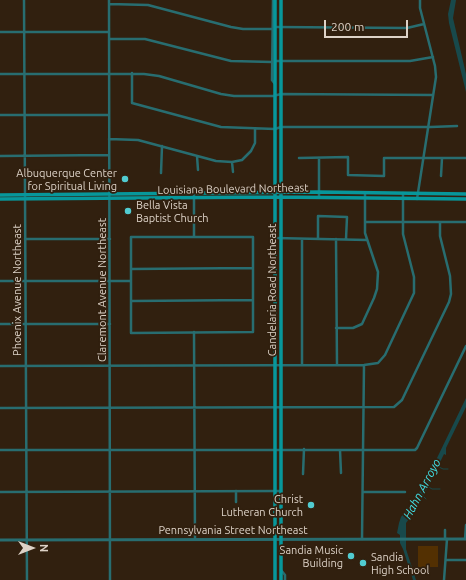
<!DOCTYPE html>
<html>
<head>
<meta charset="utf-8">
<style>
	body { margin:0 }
	#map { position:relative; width:466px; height:580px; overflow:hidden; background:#31200f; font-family:Ubuntu,sans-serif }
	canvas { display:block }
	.north { position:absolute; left:12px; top:528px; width:40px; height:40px; -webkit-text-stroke:3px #31200f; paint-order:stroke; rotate:90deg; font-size:11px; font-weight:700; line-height:16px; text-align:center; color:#ddd2c7 }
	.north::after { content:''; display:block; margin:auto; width:14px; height:18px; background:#ddd2c7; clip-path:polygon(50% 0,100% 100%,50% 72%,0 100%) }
	.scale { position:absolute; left:324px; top:20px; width:84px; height:18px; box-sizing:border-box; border:2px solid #ddd2c7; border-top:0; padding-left:5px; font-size:12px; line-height:14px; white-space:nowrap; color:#ddd2c7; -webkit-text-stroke:3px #31200f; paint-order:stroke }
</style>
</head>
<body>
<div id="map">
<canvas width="466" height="580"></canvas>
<div class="north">N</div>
<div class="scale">200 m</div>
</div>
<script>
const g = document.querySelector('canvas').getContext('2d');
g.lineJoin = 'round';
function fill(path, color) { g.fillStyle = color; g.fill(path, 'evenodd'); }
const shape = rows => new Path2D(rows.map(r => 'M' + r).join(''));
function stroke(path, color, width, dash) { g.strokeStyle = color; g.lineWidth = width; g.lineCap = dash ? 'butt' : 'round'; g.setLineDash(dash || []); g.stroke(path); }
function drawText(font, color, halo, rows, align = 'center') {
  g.font = font + ' Ubuntu,sans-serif'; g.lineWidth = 3.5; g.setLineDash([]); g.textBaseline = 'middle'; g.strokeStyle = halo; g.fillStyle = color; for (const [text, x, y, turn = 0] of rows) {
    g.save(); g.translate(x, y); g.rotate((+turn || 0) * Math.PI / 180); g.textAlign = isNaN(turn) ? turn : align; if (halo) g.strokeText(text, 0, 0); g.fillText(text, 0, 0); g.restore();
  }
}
fill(shape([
	[418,546,438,546,438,567,418,567]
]), '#533002');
fill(shape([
	[451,0,456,0,453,18,466,74,466,92,449,23,448,14],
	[466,398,466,407,446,448,446,455,444,454,419,505,406,523,406,549,416,580,413,580,403,549,400,543,400,535,397,533,399,523,401,517,423,487]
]), '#18494b');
stroke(shape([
	[437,466,443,469,448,469],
	[427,486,432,489,440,489],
	[422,495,426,499]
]), '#18494b', 1);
stroke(shape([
	[24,0,27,580],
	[109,0,110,580],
	[273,0,272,80,275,84],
	[109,4,148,5,231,27,243,29,272,29],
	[276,27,407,28,424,24],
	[0,32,109,32],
	[109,39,145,39,231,61,272,62],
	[276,61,410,61,433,57],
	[132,73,132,103,221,127,275,129,281,127,431,127,457,126],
	[0,74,144,74,159,76,221,94,234,96,273,96,281,94,433,95],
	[0,115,109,115],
	[109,139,138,140,216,161,232,162,242,160,251,151,255,143,255,129],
	[0,156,109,155],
	[197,156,198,170],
	[299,158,348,157,348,175,384,176,384,158,466,158],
	[232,162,233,172],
	[161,173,162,146],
	[441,176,442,158],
	[194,194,194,237],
	[319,197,319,158],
	[417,199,436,77,435,66,420,8,420,0],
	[365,222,466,222],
	[131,237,253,237,253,332,131,333,131,237],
	[275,238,367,240],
	[25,239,110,239],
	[318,239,318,216,347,217,346,239],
	[336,239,337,365],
	[131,269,253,268],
	[0,281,131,281],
	[131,301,253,300],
	[0,324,110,324],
	[336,328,353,328,362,324,374,298,377,289,378,272,365,233,365,193],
	[194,332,195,539],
	[302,365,302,239],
	[0,366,364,365,378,363,385,355,414,293,414,277,403,234,403,193],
	[0,408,394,407,402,400,449,302,451,294,450,276,440,236,440,222],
	[0,450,415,450,417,448,466,346],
	[340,450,341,473],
	[303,474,304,449],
	[236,491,236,502],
	[0,492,281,491],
	[363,492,405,492],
	[362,539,364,365],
	[445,539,445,530],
	[465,539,466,525],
	[446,560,466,560],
	[281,570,285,575,285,580],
	[444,580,447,539]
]), '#286d70', 2.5);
stroke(shape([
	[0,540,466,539]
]), '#286d70', 3);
stroke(shape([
	[281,0,281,580],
	[0,195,319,192,466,194],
	[0,199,275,197,466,199],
	[275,580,275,0]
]), '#07979b', 3.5);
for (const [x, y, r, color] of [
	[125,179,4,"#51ccd1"],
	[128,211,4,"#51ccd1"],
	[311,505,4,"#51ccd1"],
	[351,556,4,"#51ccd1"],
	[363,563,4,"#51ccd1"]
]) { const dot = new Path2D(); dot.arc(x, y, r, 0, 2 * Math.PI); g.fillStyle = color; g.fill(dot); stroke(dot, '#31200f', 1.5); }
drawText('11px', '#ddd2c7', '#31200f', [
	["Albuquerque Center",117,173],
	["for Spiritual Living",117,186],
	["Bella Vista",136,205,"left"],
	["Baptist Church",136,218,"left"],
	["Christ",303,499],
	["Lutheran Church",303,512],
	["Sandia Music",343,550],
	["Building",343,563],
	["Sandia",371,557,"left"],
	["High School",371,570,"left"]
], 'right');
drawText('11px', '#ddd2c7', '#31200f', [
	["Louisiana Boulevard Northeast",233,189,-1],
	["Phoenix Avenue Northeast",17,290,-90],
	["Claremont Avenue Northeast",102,290,-90],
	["Candelaria Road Northeast",272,290,-90],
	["Pennsylvania Street Northeast",233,530]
]);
drawText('italic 12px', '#41e1e7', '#31200f', [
	["Hahn Arroyo",422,489,-62]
]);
</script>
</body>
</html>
